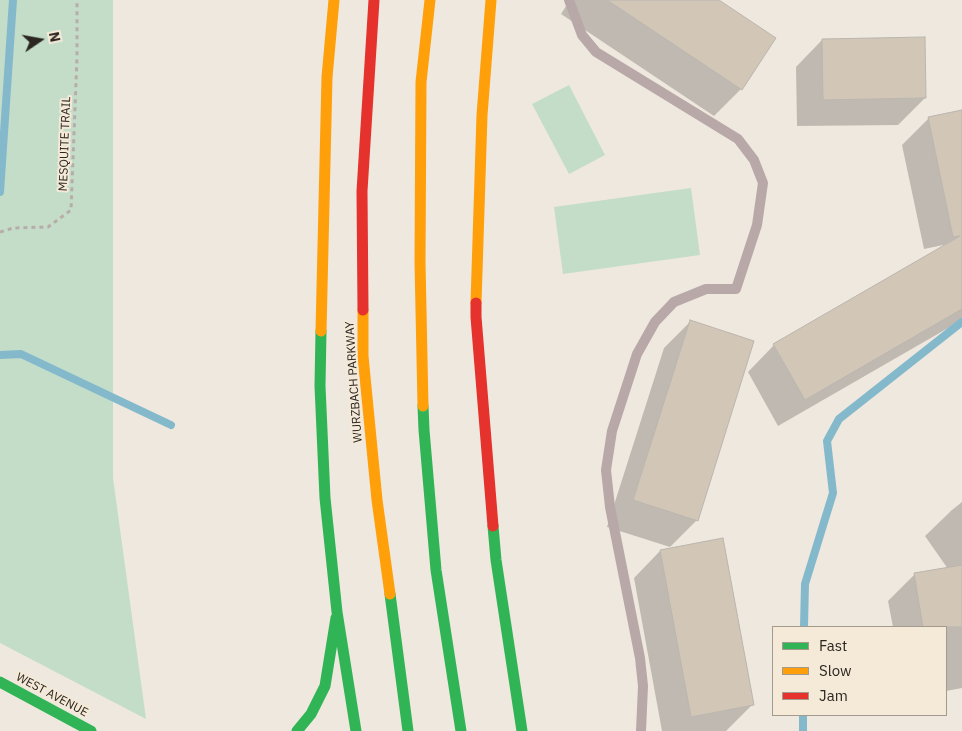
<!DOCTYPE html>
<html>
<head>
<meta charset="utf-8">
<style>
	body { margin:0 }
	#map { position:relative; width:962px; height:731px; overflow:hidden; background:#efe8de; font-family:"IBM Plex Sans",sans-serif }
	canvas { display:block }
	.legend { position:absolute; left:772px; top:626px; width:175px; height:90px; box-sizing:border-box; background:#f5e9d8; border:1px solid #a49b8e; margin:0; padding:6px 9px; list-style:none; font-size:15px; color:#2b2620 }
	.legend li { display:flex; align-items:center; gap:10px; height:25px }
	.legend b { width:25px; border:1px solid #a49b8e }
	.north { position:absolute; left:15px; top:15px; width:50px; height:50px; -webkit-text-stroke:4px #f5e9d8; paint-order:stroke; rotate:78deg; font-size:14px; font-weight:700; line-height:20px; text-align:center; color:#2b2620 }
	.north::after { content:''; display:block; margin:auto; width:18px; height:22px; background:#2b2620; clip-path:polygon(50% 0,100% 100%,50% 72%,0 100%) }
</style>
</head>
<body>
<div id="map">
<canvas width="962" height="731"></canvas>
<ul class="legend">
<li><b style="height:6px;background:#30b455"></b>Fast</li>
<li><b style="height:6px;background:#ff9f0a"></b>Slow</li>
<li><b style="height:6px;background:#e5322d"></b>Jam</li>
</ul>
<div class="north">N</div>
</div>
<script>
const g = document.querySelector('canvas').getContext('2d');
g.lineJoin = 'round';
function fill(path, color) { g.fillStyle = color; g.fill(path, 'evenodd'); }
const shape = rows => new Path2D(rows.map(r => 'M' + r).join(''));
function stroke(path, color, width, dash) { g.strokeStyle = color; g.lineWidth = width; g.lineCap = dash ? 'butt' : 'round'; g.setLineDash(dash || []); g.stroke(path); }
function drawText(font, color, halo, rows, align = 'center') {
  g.font = font + ' "IBM Plex Sans",sans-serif'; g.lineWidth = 4; g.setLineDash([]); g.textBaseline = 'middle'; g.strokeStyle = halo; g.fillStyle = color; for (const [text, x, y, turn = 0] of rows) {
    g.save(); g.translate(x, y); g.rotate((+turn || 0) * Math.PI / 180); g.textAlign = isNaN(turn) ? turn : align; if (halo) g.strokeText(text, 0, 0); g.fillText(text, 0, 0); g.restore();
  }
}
fill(shape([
	[0,0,113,0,113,478,146,719,0,643],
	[569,85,605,155,569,174,532,104],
	[691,188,700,255,563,274,554,207]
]), '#c3ddc9');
fill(shape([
	[570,0,716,0,741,89,714,116,561,14],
	[822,40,925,98,898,125,797,126,796,67],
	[962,111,962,320,778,426,748,372,774,345,948,244,924,249,902,145,929,118],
	[690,322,697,520,670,547,607,527,664,348],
	[962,502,962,688,946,691,946,627,893,627,888,601,915,574,948,569,925,536,952,510],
	[660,551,753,704,726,731,662,731,634,578]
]), '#0003');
stroke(shape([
	[0,192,13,0],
	[0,355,21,354,171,425],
	[804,627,805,584,833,493,827,441,839,419,962,322],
	[803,731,803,715]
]), '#84b9cc', 8);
const building = shape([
	[607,0,719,0,776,38,742,90,607,0],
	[925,37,926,98,823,100,822,39,925,37],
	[962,110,962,309,805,400,773,344,960,236,953,237,928,117,962,110],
	[690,320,754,341,698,521,633,500,690,320],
	[723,538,754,705,691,717,660,550,723,538],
	[962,565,962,627,923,627,914,573,962,565]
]);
fill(building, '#d2c6b7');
stroke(building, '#bab5ae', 1);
stroke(shape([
	[0,232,13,228,48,227,71,210,77,57,77,0]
]), '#b8acaa', 3, [4, 4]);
stroke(shape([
	[569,0,582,35,596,52,738,139,754,160,763,183,757,225,736,289,706,289,674,302,655,322,637,354,612,431,606,470,610,507,640,658,643,686,641,731]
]), '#b8a8a8', 10);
stroke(shape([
	[321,331,320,386,325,498,337,612,356,731],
	[423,406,424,430,436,570,461,731],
	[493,526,496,560,522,731],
	[390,594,408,731],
	[0,682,91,731],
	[297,731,311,714,325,686,336,618]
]), '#30b455', 11);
stroke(shape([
	[476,303,482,115,491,0],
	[363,310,363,356,377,500,390,594],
	[321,331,327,77,334,0],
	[423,406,420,262,421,82,430,0]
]), '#ff9f0a', 11);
stroke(shape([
	[476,303,476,317,493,526],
	[363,310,362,191,374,0]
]), '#e5322d', 11);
drawText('12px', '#2b2620', '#f5e9d8', [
	["MESQUITE TRAIL",65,144,-88],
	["WURZBACH PARKWAY",354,382,-94],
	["WEST AVENUE",52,695,28]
]);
</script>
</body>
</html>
